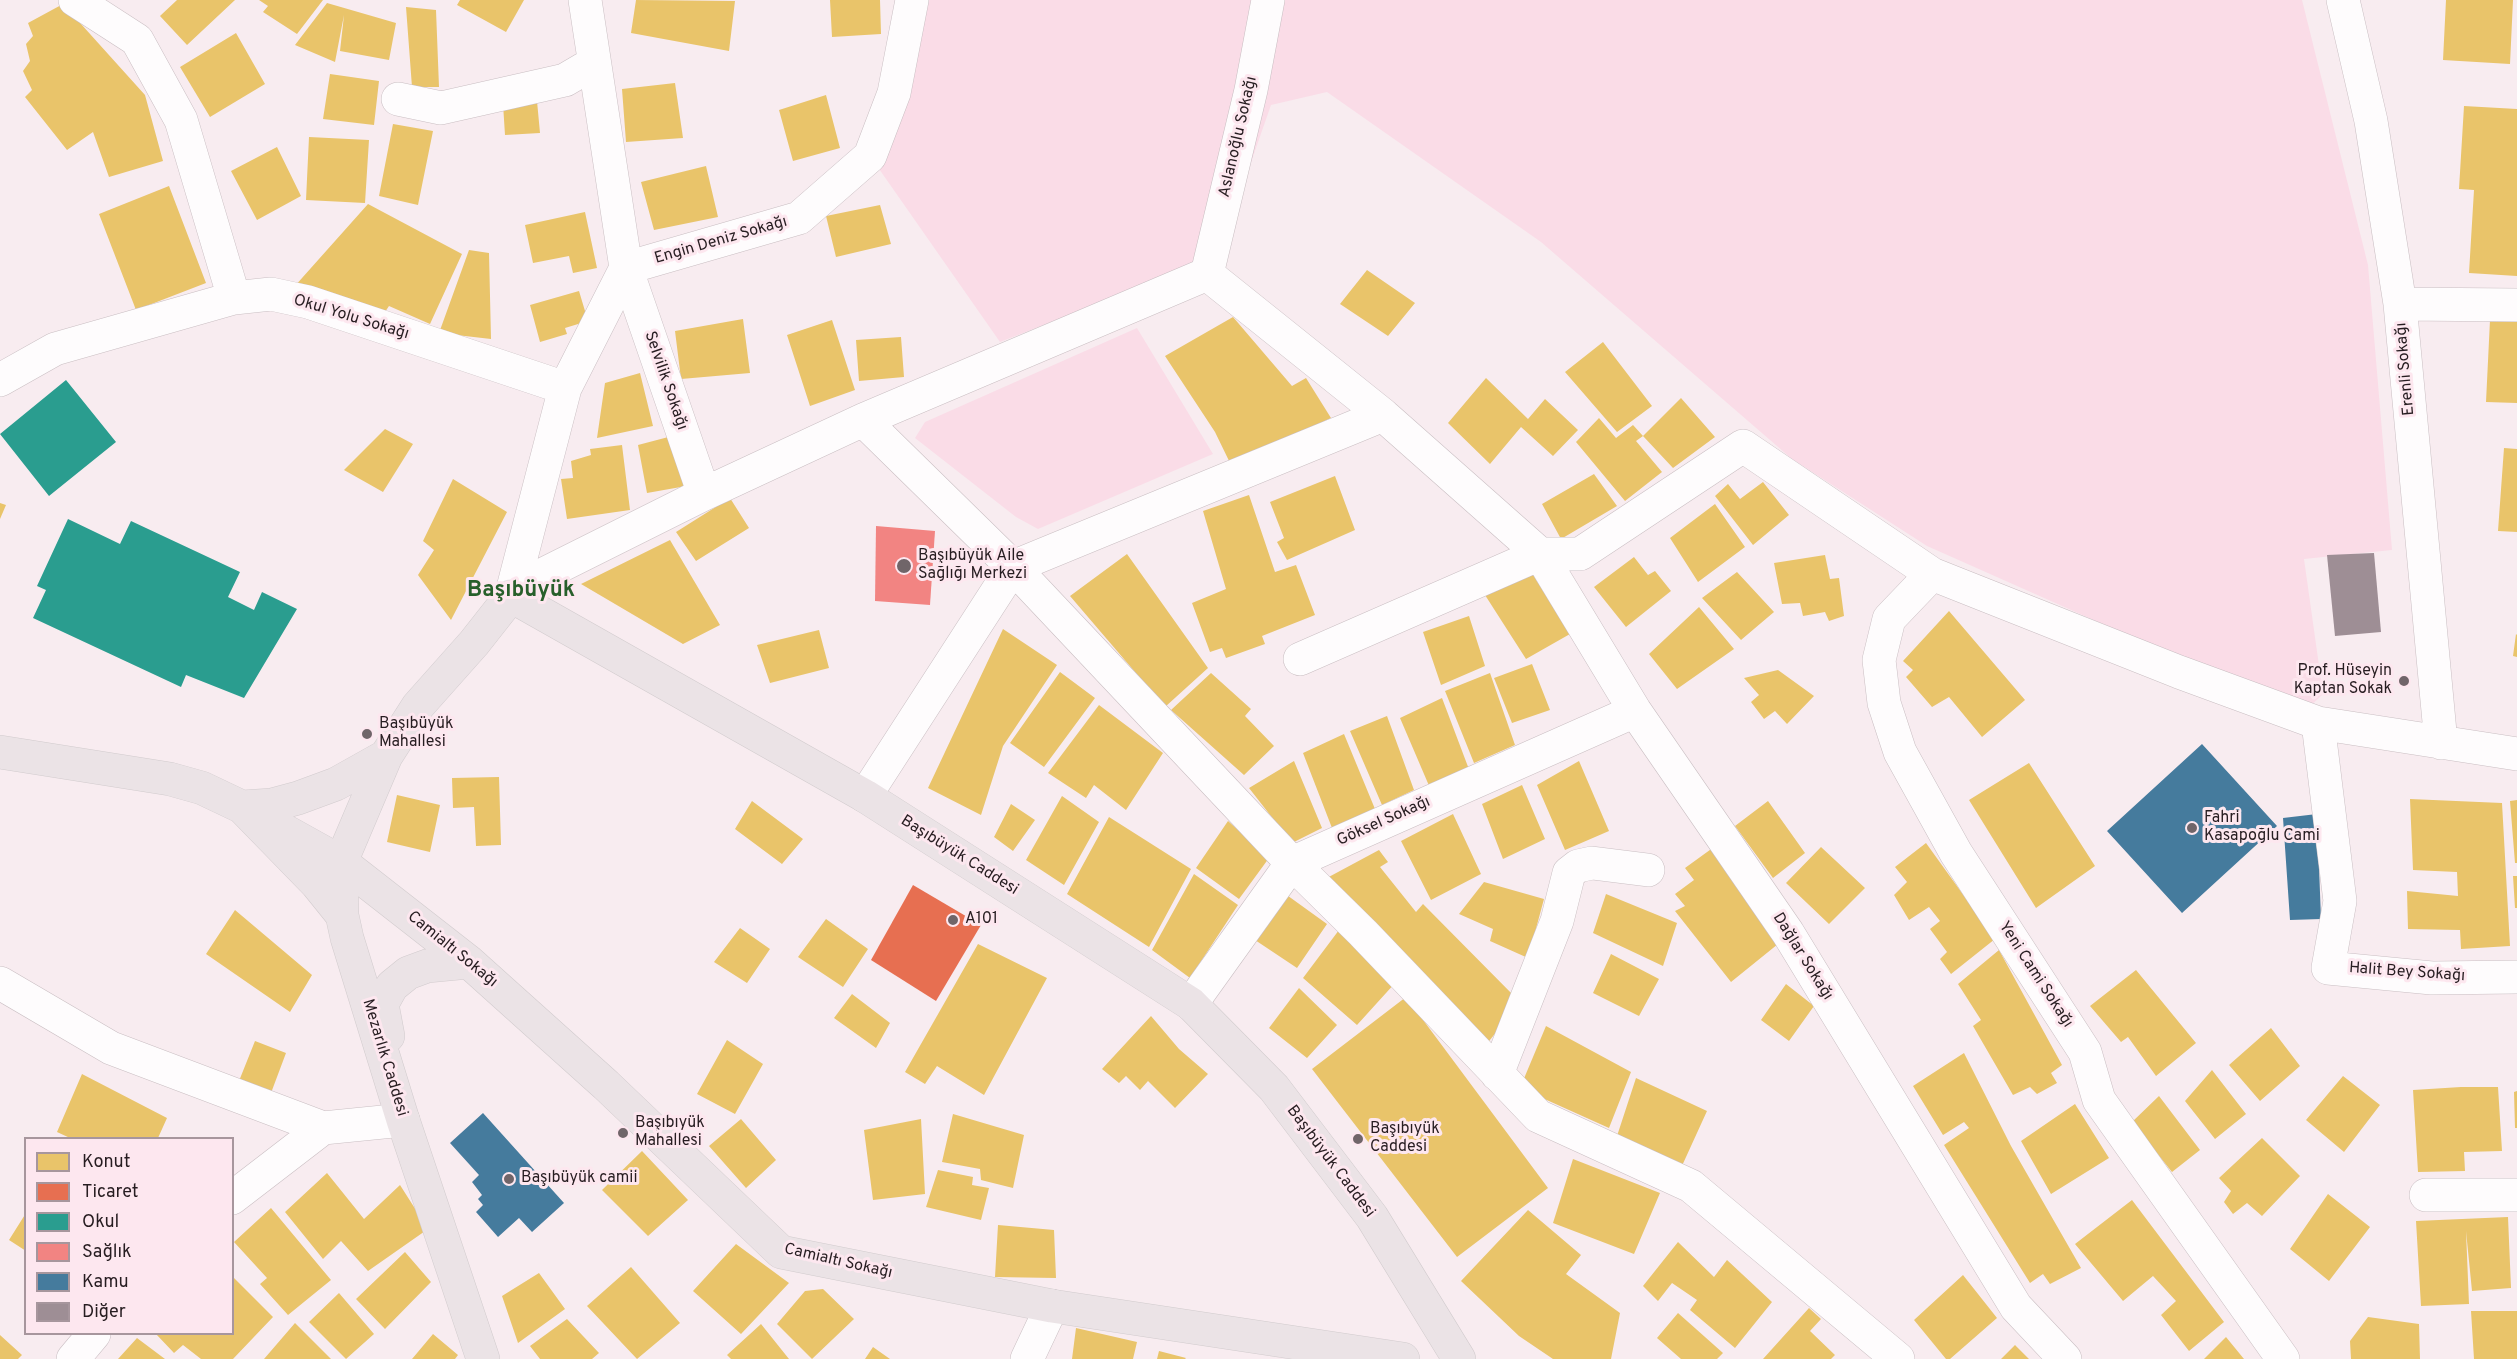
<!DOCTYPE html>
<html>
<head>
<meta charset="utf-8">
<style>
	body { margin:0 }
	#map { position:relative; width:2517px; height:1359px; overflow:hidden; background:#f8ecf0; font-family:Overpass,sans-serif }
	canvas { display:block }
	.legend { position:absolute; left:24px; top:1137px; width:210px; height:198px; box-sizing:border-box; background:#fde7ef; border:2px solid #a7969d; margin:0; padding:8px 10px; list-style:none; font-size:18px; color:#271d21 }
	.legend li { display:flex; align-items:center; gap:12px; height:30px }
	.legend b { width:30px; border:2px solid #a7969d }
</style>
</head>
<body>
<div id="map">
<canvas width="2517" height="1359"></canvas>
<ul class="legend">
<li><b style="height:16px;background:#e9c46a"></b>Konut</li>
<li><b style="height:16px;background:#e76f51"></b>Ticaret</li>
<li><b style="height:16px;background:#2a9d8f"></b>Okul</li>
<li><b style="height:16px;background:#f28482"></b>Sağlık</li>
<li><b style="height:16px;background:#457b9d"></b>Kamu</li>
<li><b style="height:16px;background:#9e8e95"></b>Diğer</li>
</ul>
</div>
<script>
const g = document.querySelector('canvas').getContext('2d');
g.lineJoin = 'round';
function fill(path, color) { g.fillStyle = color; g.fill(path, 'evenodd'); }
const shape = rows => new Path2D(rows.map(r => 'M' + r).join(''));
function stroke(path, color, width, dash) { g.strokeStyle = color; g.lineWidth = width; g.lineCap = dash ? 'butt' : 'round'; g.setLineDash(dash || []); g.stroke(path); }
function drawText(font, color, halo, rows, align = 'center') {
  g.font = font + ' Overpass,sans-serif'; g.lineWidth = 6; g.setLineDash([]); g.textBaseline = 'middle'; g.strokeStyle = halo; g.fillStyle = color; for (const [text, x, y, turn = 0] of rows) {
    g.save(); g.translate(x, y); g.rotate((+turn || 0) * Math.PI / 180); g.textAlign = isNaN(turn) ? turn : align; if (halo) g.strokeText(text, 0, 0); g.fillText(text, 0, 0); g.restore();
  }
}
fill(shape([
	[903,0,2302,0,2368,265,2392,550,2304,559,2323,694,2303,713,1927,546,1792,459,1541,242,1327,92,1271,105,1218,257,1000,342,870,156],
	[1137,328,1213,454,1038,529,1016,517,915,438,925,422]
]), '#fadce7');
fill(shape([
	[177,0,235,0,187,45,160,16],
	[259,0,323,0,297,34,263,12,268,6],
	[460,0,524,0,506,32,457,5],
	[636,0,735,1,729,51,631,33],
	[830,0,880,0,881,34,832,37],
	[2446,0,2513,0,2510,64,2443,60],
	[327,3,396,23,389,60,340,51,344,15,335,62,295,45],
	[63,4,145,95,163,161,109,177,93,132,67,150,25,97,32,90,23,71,30,61,26,44,33,36,28,23],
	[406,7,436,10,439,87,412,87],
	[236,33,265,84,210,117,180,67],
	[330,74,379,81,374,125,323,119],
	[675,83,683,138,626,142,622,89],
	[826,95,840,148,793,161,779,110],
	[537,101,540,133,505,135,503,104],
	[2464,106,2517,109,2517,276,2469,273,2474,190,2459,189],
	[393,124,433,131,418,205,379,196],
	[309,137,369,140,365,203,306,200],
	[277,147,301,196,257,220,231,171],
	[706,166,718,217,654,230,641,182],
	[169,186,206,283,136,310,99,214],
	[368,204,462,254,430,324,389,306,383,315,294,287],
	[880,205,891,244,836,257,826,216],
	[585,212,597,268,573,273,569,256,533,263,525,225],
	[469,250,489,253,491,339,439,333],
	[1367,270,1415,303,1388,336,1340,304],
	[579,291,588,321,565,328,567,334,540,342,530,305],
	[1233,317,1292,386,1306,378,1331,418,1232,467,1215,432,1165,356],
	[743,319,750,373,681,379,675,331],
	[832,320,855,390,810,406,787,335],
	[2490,320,2517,321,2517,403,2486,402],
	[901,337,904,377,859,381,856,340],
	[1603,342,1652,406,1617,432,1565,372],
	[640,373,653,426,597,438,605,383],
	[1486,378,1528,419,1545,399,1578,430,1553,456,1521,427,1490,464,1448,423],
	[1681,398,1715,437,1673,468,1643,436],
	[1599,418,1616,438,1633,425,1643,436,1636,441,1662,472,1625,501,1576,442],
	[385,429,413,444,383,492,344,470],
	[676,435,692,485,647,493,638,445],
	[622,445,630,510,567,519,561,479,573,478,571,461,591,455,590,449],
	[2504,448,2517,449,2517,532,2498,531],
	[1594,474,1617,506,1561,539,1542,504],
	[1335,476,1355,530,1287,560,1277,542,1284,538,1270,502],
	[453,479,507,512,451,620,418,575,434,550,423,541],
	[1763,482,1789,515,1753,545,1715,496,1728,484,1740,499],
	[1249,495,1275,572,1296,565,1315,615,1262,636,1265,644,1226,658,1222,648,1210,652,1192,603,1226,589,1203,511],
	[730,498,749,528,696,561,676,532],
	[0,503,6,505,0,519],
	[1715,504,1745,547,1698,582,1670,538],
	[670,540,720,625,683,644,581,584],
	[1127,554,1208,668,1165,707,1070,596],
	[1825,555,1830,579,1839,578,1844,616,1829,621,1825,612,1803,616,1800,603,1782,604,1774,563],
	[1634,557,1648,575,1655,571,1671,591,1626,627,1594,587],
	[1737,572,1774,612,1741,640,1702,598],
	[1532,573,1570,634,1526,659,1485,595],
	[1699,607,1734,649,1677,689,1649,654],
	[1949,611,2025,700,1982,737,1949,697,1932,707,1906,677,1913,670,1903,661],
	[1469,616,1485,666,1441,685,1423,632],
	[1003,629,1057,665,1003,746,981,815,928,788],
	[819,630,829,668,770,683,757,645],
	[2516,634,2517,635,2517,657,2513,656],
	[1532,664,1550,710,1512,723,1494,678],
	[1778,670,1814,696,1787,724,1775,711,1764,719,1751,702,1759,695,1744,678],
	[1060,672,1095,698,1044,767,1010,743],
	[1211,673,1251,709,1245,716,1274,746,1244,775,1171,710],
	[1490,673,1515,745,1474,763,1445,691],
	[1442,698,1470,772,1430,788,1400,718],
	[1099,705,1163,753,1126,810,1094,785,1086,798,1048,773],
	[1387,716,1414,790,1382,805,1350,731],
	[1344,734,1375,809,1332,828,1303,753],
	[1294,761,1322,828,1292,843,1249,788],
	[1579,761,1609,831,1565,850,1537,785],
	[2029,763,2095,866,2036,908,1969,800],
	[499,777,501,845,476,846,474,807,453,808,452,778],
	[1522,785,1545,839,1503,859,1482,804],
	[397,795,440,805,430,852,387,842],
	[1062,796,1099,822,1064,885,1026,860],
	[2410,799,2502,803,2510,946,2461,949,2460,930,2408,929,2407,891,2458,896,2457,872,2413,870],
	[2517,800,2517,863,2515,863,2510,801],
	[752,801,803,839,782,864,735,829],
	[1768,801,1805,853,1773,878,1735,826],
	[1011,804,1035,820,1013,851,994,837],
	[1453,814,1481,874,1431,900,1401,841],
	[1109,817,1191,869,1149,947,1067,894],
	[1228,821,1269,858,1239,899,1196,868],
	[1926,843,1995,939,1951,974,1940,959,1947,952,1930,929,1940,921,1929,907,1909,920,1894,895,1907,882,1895,867],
	[1714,847,1778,944,1731,982,1675,911,1685,906,1675,894,1694,880,1685,868],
	[1821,847,1865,888,1829,924,1786,883],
	[1379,850,1388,862,1380,867,1416,912,1423,904,1520,1002,1486,1045,1325,879],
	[1194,874,1238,905,1190,978,1152,950],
	[2513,876,2517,876,2517,908,2515,908],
	[1484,882,1544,899,1528,958,1490,941,1493,929,1459,914],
	[1284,893,1327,924,1297,968,1255,940],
	[1606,894,1677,923,1663,966,1593,933],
	[235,910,312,975,290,1012,206,954],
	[826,919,868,949,843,987,798,957],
	[740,928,770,949,747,983,714,962],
	[1339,930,1396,982,1357,1025,1303,978],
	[978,944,1047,978,984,1095,937,1066,925,1084,905,1072],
	[1999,950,2062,1065,2051,1073,2057,1083,2037,1094,2030,1087,2013,1095,1973,1026,1981,1020,1958,984],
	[1611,954,1659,979,1639,1016,1593,993],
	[2136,970,2196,1043,2156,1076,2128,1037,2121,1042,2090,1006],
	[1786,984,1814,1006,1789,1041,1761,1020],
	[1299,988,1337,1025,1307,1058,1269,1028],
	[852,994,890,1023,876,1048,834,1018],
	[1406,997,1548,1188,1457,1257,1312,1069],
	[1151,1016,1179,1049,1208,1074,1175,1108,1148,1081,1140,1090,1126,1076,1119,1083,1102,1069],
	[1546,1026,1631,1072,1609,1128,1520,1088],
	[2271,1028,2300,1066,2260,1101,2229,1065],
	[727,1040,763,1064,735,1114,697,1094],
	[255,1041,286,1053,271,1093,239,1081],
	[1964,1053,2011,1146,2081,1268,2050,1284,2043,1274,2030,1283,1944,1145,1969,1128,1964,1122,1943,1135,1913,1086],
	[2212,1070,2246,1114,2215,1139,2185,1101],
	[82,1074,167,1118,158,1138,70,1138,57,1132],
	[2343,1076,2380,1105,2344,1152,2306,1120],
	[1636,1078,1707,1111,1681,1168,1617,1136],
	[2461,1087,2498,1087,2502,1151,2464,1152,2465,1171,2418,1172,2413,1090],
	[2517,1091,2517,1128,2515,1128,2514,1092],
	[2159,1096,2200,1150,2172,1172,2132,1122],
	[2075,1104,2109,1158,2051,1194,2021,1141],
	[953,1114,1024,1135,1013,1188,981,1180,980,1169,942,1162],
	[741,1119,776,1160,746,1188,709,1146],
	[921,1119,925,1194,873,1200,864,1130],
	[2262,1138,2300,1176,2262,1216,2247,1203,2233,1214,2224,1202,2231,1191,2219,1178],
	[642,1151,688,1200,648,1236,602,1190],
	[1573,1159,1660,1193,1634,1254,1553,1223],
	[938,1170,973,1177,972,1185,989,1188,981,1220,926,1207],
	[327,1173,364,1219,400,1185,428,1229,368,1271,341,1241,323,1259,285,1212],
	[2328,1194,2370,1227,2329,1281,2290,1249],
	[2132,1200,2224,1322,2189,1351,2161,1315,2176,1301,2153,1276,2123,1301,2075,1244],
	[271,1208,331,1280,288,1315,260,1284,267,1278,234,1242],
	[1528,1210,1581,1255,1566,1274,1620,1313,1611,1359,1553,1359,1519,1336,1461,1281],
	[26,1213,26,1251,9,1240],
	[2508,1217,2511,1288,2472,1291,2466,1231,2469,1304,2421,1306,2416,1221],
	[998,1225,1054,1230,1056,1278,995,1277],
	[1678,1242,1714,1277,1727,1260,1772,1302,1735,1348,1690,1310,1697,1300,1672,1283,1658,1301,1643,1286],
	[736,1244,789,1283,741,1334,693,1291],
	[405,1252,431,1282,385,1329,356,1299],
	[631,1267,680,1323,637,1359,587,1306],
	[539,1273,565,1309,518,1343,502,1296],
	[1963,1275,1997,1318,1950,1359,1946,1359,1914,1320],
	[232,1276,273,1317,233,1359,201,1359,183,1345,174,1353,156,1334,232,1334],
	[823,1289,854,1319,812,1359,777,1324,805,1291],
	[339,1293,374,1334,346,1359,309,1322],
	[1809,1308,1821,1319,1810,1331,1835,1355,1831,1359,1763,1359],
	[2471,1311,2517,1311,2517,1359,2474,1359],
	[1678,1313,1723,1353,1717,1359,1681,1359,1657,1338],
	[2368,1317,2419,1324,2420,1359,2351,1359,2350,1341],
	[567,1319,599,1353,592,1359,540,1359,530,1346],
	[295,1323,331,1359,264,1359],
	[761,1324,789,1359,731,1359,727,1355],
	[1076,1328,1137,1342,1133,1359,1072,1359],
	[433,1334,458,1355,455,1359,412,1359],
	[0,1335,22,1355,18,1359,0,1359],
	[2226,1337,2244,1359,2204,1359],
	[137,1338,165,1359,118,1359],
	[2015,1345,2029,1359,2001,1359],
	[873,1347,890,1359,865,1359],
	[1159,1351,1186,1358,1185,1359,1157,1359]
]), '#e9c46a');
fill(shape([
	[913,885,981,925,936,1001,871,960]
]), '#e76f51');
fill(shape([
	[66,380,116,442,49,496,0,434],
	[68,519,120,544,131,521,240,572,228,597,254,610,262,592,297,609,244,698,186,675,181,687,33,618,46,590,37,586]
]), '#2a9d8f');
fill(shape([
	[876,526,935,531,930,605,875,601]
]), '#f28482');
fill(shape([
	[2202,744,2277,826,2182,913,2107,831],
	[2317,814,2321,919,2290,920,2283,818],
	[483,1113,564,1203,532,1232,519,1218,498,1237,476,1212,483,1205,478,1199,482,1195,472,1182,479,1175,450,1143]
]), '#457b9d');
fill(shape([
	[2374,553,2381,632,2335,636,2327,555]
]), '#9e8e95');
const minor = shape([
	[75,0,137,40,181,120,234,298],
	[2343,0,2371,121,2400,304,2441,743],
	[398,99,441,108,565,80,594,63],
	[1207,274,1251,90,1268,0],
	[2400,304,2517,305],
	[0,380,55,349,234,298,271,294,308,302,565,388],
	[863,420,1013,567,1292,863,1363,933,1538,1116,1691,1186,1898,1359],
	[704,494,626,268,799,218,870,156,894,93,912,0],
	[1932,574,1889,619,1879,660,1884,703,1900,752,1956,853,2085,1052,2099,1100,2283,1359],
	[511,596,540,576,704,494,863,420,1207,274,1383,415,1540,554,1580,554,1743,446,1932,574,2179,672,2318,723,2517,754],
	[511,596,565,388,626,268,585,0],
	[1300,659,1540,554,1635,711,1788,933,2016,1307,2065,1359],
	[2318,723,2340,901,2328,968,2432,978,2517,977],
	[865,796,1013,567,1383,415],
	[0,983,111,1048,323,1128],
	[1191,1004,1292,863,1635,711],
	[1497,1074,1557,921,1569,873,1578,866,1592,863,1648,870],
	[2426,1195,2517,1195],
	[232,1198,323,1128,403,1120],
	[73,1359,94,1334],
	[1027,1359,1052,1306]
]);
const major = shape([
	[0,752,170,779,202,788,242,807,317,884,342,915],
	[242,807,341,862,469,962,606,1085,781,1252,1052,1306,1403,1359],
	[242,807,272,805,298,798,336,784,386,756],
	[388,1036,382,1004,392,986,408,973,427,966,469,962],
	[483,1359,403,1120,347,938,342,915,341,862,386,756,418,706,474,643,511,596,865,796,1191,1004,1274,1088,1372,1217,1459,1359]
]);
stroke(minor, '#c9bec2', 34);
stroke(major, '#d1cbcd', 34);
stroke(minor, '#fefcfd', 33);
stroke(major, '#ebe3e6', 33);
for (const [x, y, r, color] of [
	[904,566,8,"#706569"],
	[2404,681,6,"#706569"],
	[367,734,6,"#706569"],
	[2192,828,6,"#706569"],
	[953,920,6,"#706569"],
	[623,1133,6,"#706569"],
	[1358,1139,6,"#706569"],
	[509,1179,6,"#706569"]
]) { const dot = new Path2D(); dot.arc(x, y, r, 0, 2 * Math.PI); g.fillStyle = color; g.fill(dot); stroke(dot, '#fde7ef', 2); }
drawText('16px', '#271d21', '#fde7ef', [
	["Aslanoğlu Sokağı",1239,137,-77],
	["Engin Deniz Sokağı",721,241,-16],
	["Okul Yolu Sokağı",351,318,17],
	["Erenli Sokağı",2406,369,-95],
	["Selvilik Sokağı",665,381,71],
	["Göksel Sokağı",1384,822,-24],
	["Başıbüyük Caddesi",959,856,32],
	["Camialtı Sokağı",452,950,39],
	["Dağlar Sokağı",1802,957,58],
	["Halit Bey Sokağı",2407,973,4],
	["Yeni Cami Sokağı",2035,975,57],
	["Mezarlık Caddesi",384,1058,73],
	["Başıbüyük Caddesi",1330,1162,53],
	["Camialtı Sokağı",838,1262,13]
]);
drawText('16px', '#271d21', '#fde7ef', [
	["Başıbüyük Aile",918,557],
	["Sağlığı Merkezi",918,575],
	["Prof. Hüseyin",2392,672,"right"],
	["Kaptan Sokak",2392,690,"right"],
	["Başıbüyük",379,725],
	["Mahallesi",379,743],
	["Fahri",2204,819],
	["Kasapoğlu Cami",2204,837],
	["A101",965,920],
	["Başıbıyük",635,1124],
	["Mahallesi",635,1142],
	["Başıbıyük",1370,1130],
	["Caddesi",1370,1148],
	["Başıbüyük camii",521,1179]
], 'left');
drawText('bold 22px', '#285f2b', '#fde7ef', [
	["Başıbüyük",521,592]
]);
</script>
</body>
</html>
